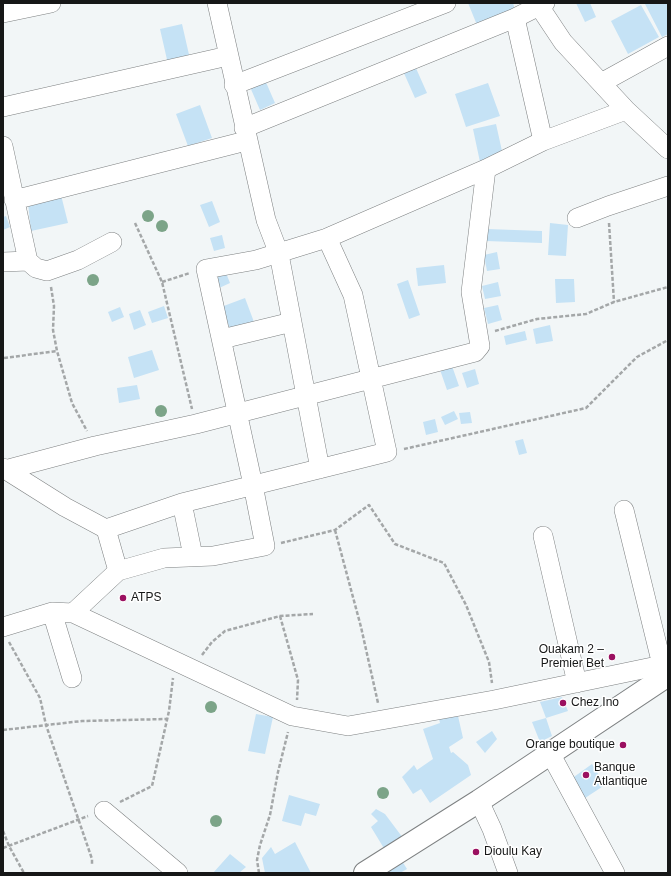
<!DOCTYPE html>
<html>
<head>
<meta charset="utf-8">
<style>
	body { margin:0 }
	#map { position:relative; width:671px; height:876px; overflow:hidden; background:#f2f6f7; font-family:Arial,sans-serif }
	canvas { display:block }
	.frame { position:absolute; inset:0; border:4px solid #161717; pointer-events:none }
</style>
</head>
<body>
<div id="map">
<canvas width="671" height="876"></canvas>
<div class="frame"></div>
</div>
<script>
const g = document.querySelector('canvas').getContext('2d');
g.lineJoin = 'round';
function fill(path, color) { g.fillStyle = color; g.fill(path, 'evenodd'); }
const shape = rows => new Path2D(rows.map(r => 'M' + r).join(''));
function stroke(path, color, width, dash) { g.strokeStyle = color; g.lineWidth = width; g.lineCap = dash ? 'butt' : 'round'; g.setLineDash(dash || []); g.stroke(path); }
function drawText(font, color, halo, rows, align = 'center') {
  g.font = font + ' Arial,sans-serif'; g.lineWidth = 3; g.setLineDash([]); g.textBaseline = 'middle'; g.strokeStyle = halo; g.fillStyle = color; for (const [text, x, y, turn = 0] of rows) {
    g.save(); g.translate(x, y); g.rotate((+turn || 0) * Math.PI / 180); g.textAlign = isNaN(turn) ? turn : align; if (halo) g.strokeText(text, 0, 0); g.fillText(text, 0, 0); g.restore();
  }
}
fill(shape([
	[468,3,513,3,515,10,477,25],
	[576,3,590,3,596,17,585,22],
	[647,3,668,3,668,34,662,37,645,4],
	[641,5,659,37,628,54,611,21],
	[182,24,190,59,168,64,160,29],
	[415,66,427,93,415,98,403,71],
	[265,80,275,103,260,110,250,87],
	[488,83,500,116,466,127,455,94],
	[200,105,212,138,188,146,176,114],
	[496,124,502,151,480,162,473,129],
	[61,195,68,223,31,231,28,203],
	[212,201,220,222,209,227,200,205],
	[6,216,10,227,3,230,3,217],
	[550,223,568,225,566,256,548,255],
	[487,229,542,231,542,243,486,241],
	[222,235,225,248,214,251,210,238],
	[497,252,500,269,487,271,484,255],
	[444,265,446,283,418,286,416,268],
	[224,268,230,283,217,289,210,274],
	[555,279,574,279,575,302,556,303],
	[408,280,420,315,409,319,397,284],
	[498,282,501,296,485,299,482,286],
	[245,298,254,322,231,331,221,307],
	[498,305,502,320,488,324,484,308],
	[164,306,168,318,152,323,148,312],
	[120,307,124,317,112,322,108,312],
	[140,310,146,325,134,330,129,314],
	[550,325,553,341,536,344,533,329],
	[525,331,527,340,506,345,504,336],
	[152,350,159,370,134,378,128,357],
	[451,363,459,386,447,390,439,367],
	[475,369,479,384,467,388,462,373],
	[137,385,140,399,119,403,117,388],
	[454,411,458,419,445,425,441,417],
	[470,412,472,423,461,424,459,413],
	[435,419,438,432,426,435,423,422],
	[523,439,527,453,519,455,515,441],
	[562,697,568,711,546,718,540,702],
	[256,714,273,717,265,754,248,751],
	[458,716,463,738,449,747,451,753,453,752,468,765,471,775,430,803,421,789,413,794,402,777,414,765,417,770,433,759,423,729,440,723,439,719],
	[546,718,552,736,540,742,532,722],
	[492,731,497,739,485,753,476,742],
	[592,764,605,785,582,800,571,779],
	[289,795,320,804,316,816,305,813,301,826,282,821],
	[376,809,385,814,403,838,385,850,371,827,378,821,371,814],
	[295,842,311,873,265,873,262,858,271,847,275,854],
	[230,854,246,867,239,873,213,873],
	[402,861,407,869,400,873,389,873,387,869]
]), '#c5e2f5');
const minor = shape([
	[217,3,266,220,279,254,320,469],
	[539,6,563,42,626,110,668,149],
	[3,13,51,3],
	[515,18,543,141],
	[601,83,668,46],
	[234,85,446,3],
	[3,107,228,56],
	[244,128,515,18,545,3],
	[3,146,28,261],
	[14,200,246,141],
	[577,218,608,206,668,186],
	[3,262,28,261,36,268,47,271,78,260,112,242],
	[222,339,292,322],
	[3,468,65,507,106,529,118,571],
	[5,470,95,446,196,424,475,352,480,346,471,292,486,169],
	[182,503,193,556],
	[624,510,662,665],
	[106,529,182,503,387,452,353,295,327,238],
	[543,536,577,683],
	[52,612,72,678],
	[73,613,118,571,164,558,213,556,265,546,253,485,206,269,256,260,327,238,486,169,543,141,626,110],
	[3,627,52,612,73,613,292,716,348,726,494,700,662,665,668,665],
	[550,753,615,873],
	[479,801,492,829,508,873],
	[104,811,178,873]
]);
const tertiary = shape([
	[365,873,479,801,668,675]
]);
stroke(minor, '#7e8182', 20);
stroke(tertiary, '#7e8182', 24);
stroke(shape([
	[135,223,162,282,192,409],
	[609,223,614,302],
	[162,282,190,273],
	[51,287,54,306,53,330,57,351,72,403,87,431],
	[495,331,537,319,586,314,614,302,668,287],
	[4,358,57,351],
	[404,449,586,408,637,357,668,340],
	[335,530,361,627,378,703],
	[281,543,335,530,369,505,395,544,444,563,466,605,489,662,492,683],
	[280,616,298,680,297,700],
	[9,642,40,698,46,725,92,859,92,864],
	[202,655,212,642,225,631,280,616,313,614],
	[3,730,82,721,167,719],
	[120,802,152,786,169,711,173,678],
	[3,831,9,846,24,873],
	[3,848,88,816],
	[259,873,257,860,260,845,270,815,278,772,288,732]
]), '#a4a7a8', 2.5, [4, 2]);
stroke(minor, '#fff', 19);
stroke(tertiary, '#fff', 22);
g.fillStyle = '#7ca488';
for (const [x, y] of [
	[148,216],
	[162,226],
	[93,280],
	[161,411],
	[211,707],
	[383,793],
	[216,821]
]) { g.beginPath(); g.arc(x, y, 6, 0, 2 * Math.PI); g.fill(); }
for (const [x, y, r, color] of [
	[123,598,4,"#9b1060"],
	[612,657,4,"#9b1060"],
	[563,703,4,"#9b1060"],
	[623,745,4,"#9b1060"],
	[586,775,4,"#9b1060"],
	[476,852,4,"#9b1060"]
]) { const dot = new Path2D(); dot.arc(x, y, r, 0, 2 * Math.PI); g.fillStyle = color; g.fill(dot); stroke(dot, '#fff', 1.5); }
drawText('12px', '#161717', '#fff', [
	["ATPS",131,598],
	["Ouakam 2 –",604,650,"right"],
	["Premier Bet",604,664,"right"],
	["Chez Ino",571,703],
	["Orange boutique",615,745,"right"],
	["Banque",594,768],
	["Atlantique",594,782],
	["Dioulu Kay",484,852]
], 'left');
</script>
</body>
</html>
